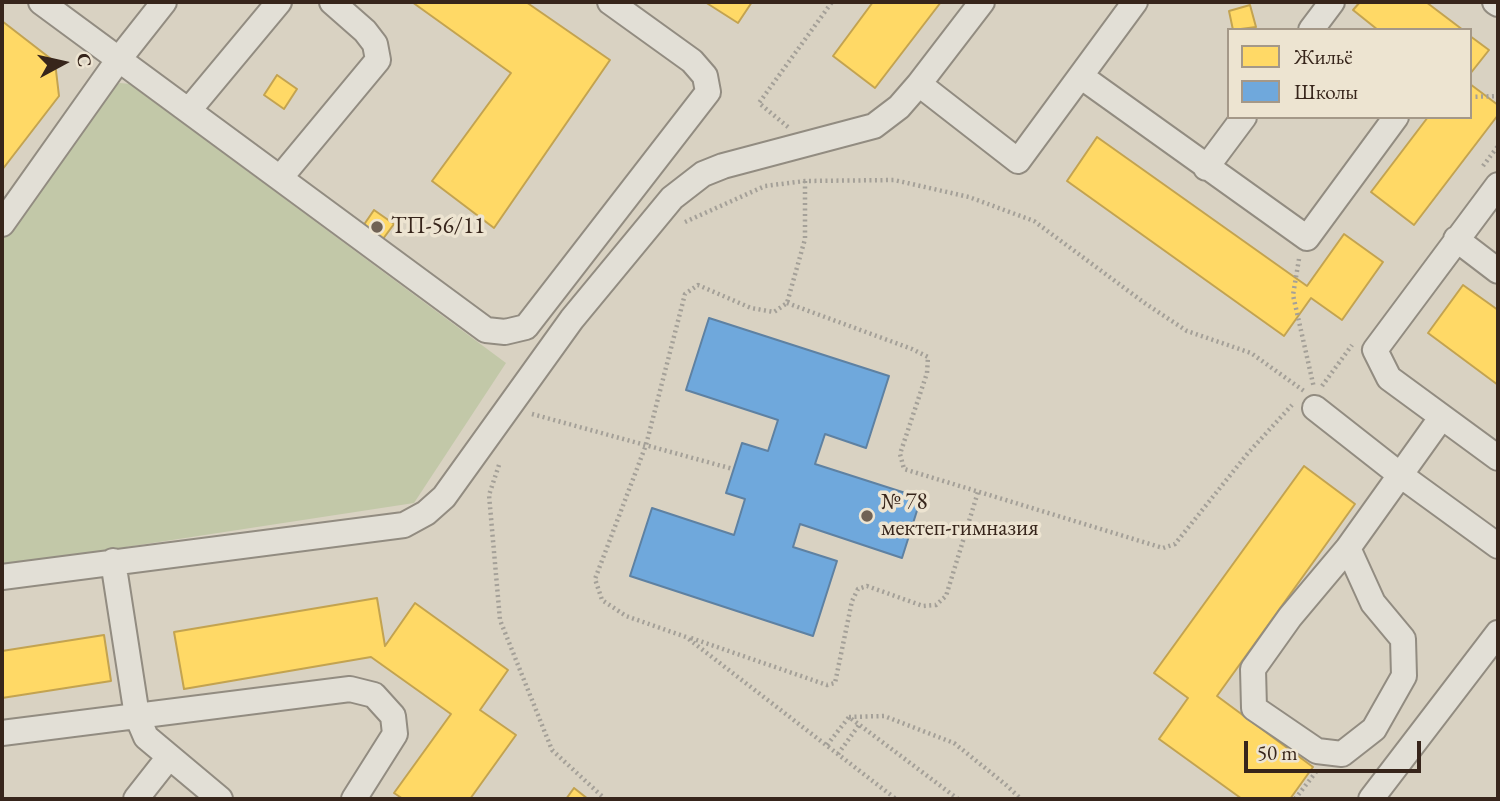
<!DOCTYPE html>
<html>
<head>
<meta charset="utf-8">
<style>
	body { margin:0 }
	#map { position:relative; width:1500px; height:801px; overflow:hidden; background:#d9d2c2; font-family:"EB Garamond",serif }
	canvas { display:block }
	.frame { position:absolute; inset:0; border:4px solid #37251b; pointer-events:none }
	.legend { position:absolute; left:1227px; top:28px; width:245px; height:91px; box-sizing:border-box; background:#ede4d1; border:2px solid #a49888; margin:0; padding:9px 12px; list-style:none; font-size:21px; color:#37251b }
	.legend li { display:flex; align-items:center; gap:14px; height:35px }
	.legend b { width:35px; border:2px solid #a49888 }
	.north { position:absolute; left:28px; top:28px; width:70px; height:70px; -webkit-text-stroke:5px #ede4d1; paint-order:stroke; rotate:82deg; font-size:19px; font-weight:700; line-height:28px; text-align:center; color:#37251b }
	.north::after { content:''; display:block; margin:auto; width:24px; height:32px; background:#37251b; clip-path:polygon(50% 0,100% 100%,50% 72%,0 100%) }
	.scale { position:absolute; left:1244px; top:741px; width:177px; height:32px; box-sizing:border-box; border:4px solid #37251b; border-top:0; padding-left:9px; font-size:21px; line-height:24px; white-space:nowrap; color:#37251b; -webkit-text-stroke:5px #ede4d1; paint-order:stroke }
</style>
</head>
<body>
<div id="map">
<canvas width="1500" height="801"></canvas>
<div class="frame"></div>
<ul class="legend">
<li><b style="height:19px;background:#ffd966"></b>Жильё</li>
<li><b style="height:19px;background:#6fa8dc"></b>Школы</li>
</ul>
<div class="north">С</div>
<div class="scale">50 m</div>
</div>
<script>
const g = document.querySelector('canvas').getContext('2d');
g.lineJoin = 'round';
function fill(path, color) { g.fillStyle = color; g.fill(path, 'evenodd'); }
const shape = rows => new Path2D(rows.map(r => 'M' + r).join(''));
function stroke(path, color, width, dash) { g.strokeStyle = color; g.lineWidth = width; g.lineCap = dash ? 'butt' : 'round'; g.setLineDash(dash || []); g.stroke(path); }
function drawText(font, color, halo, rows, align = 'center') {
  g.font = font + ' "EB Garamond",serif'; g.lineWidth = 7; g.setLineDash([]); g.textBaseline = 'middle'; g.strokeStyle = halo; g.fillStyle = color; for (const [text, x, y, turn = 0] of rows) {
    g.save(); g.translate(x, y); g.rotate((+turn || 0) * Math.PI / 180); g.textAlign = isNaN(turn) ? turn : align; if (halo) g.strokeText(text, 0, 0); g.fillText(text, 0, 0); g.restore();
  }
}
fill(shape([
	[120,83,130,84,506,363,414,503,2,566,2,238,110,87]
]), '#c2c8a8');
const homes = shape([
	[412,2,526,2,610,60,494,228,432,181,511,73,412,2],
	[705,2,752,2,738,23,705,2],
	[873,2,941,2,875,88,833,56,873,2],
	[1360,2,1426,2,1463,30,1378,30,1353,10,1360,2],
	[1250,5,1256,27,1233,30,1229,11,1250,5],
	[2,21,55,62,59,96,2,170,2,21],
	[1470,36,1489,50,1470,74,1470,36],
	[277,75,297,89,284,109,264,95,277,75],
	[1470,84,1498,105,1498,115,1414,225,1371,192,1428,117,1470,117,1470,84],
	[1097,137,1307,286,1344,234,1383,262,1342,320,1311,298,1284,336,1067,181,1097,137],
	[374,210,394,224,380,243,361,229,374,210],
	[1463,285,1498,310,1498,385,1428,333,1463,285],
	[1304,466,1355,504,1217,696,1313,767,1290,799,1242,799,1159,739,1188,698,1154,673,1304,466],
	[377,598,385,646,415,603,508,670,480,710,516,735,470,799,403,799,394,793,451,714,371,657,184,689,174,632,377,598],
	[104,635,111,681,2,698,2,651,104,635],
	[574,788,588,799,566,799,574,788]
]);
fill(homes, '#ffd966');
stroke(homes, '#c3a350', 2);
const schools = shape([
	[709,318,889,376,866,448,825,434,815,464,921,498,902,558,800,524,793,547,837,561,813,636,630,576,652,508,734,535,745,499,726,493,742,443,768,451,778,420,686,390,709,318]
]);
fill(schools, '#6fa8dc');
stroke(schools, '#5e81a2', 2);
const minor = shape([
	[41,2,486,330,505,332,526,327,708,92,705,76,692,61,610,2],
	[982,2,919,84,1018,161,1135,2],
	[1495,2,1498,4],
	[1311,30,1332,2],
	[1082,77,1307,238,1396,117],
	[189,110,279,2],
	[1206,168,1244,117],
	[280,178,378,60,375,44,365,31,332,2],
	[1498,185,1375,350,1389,378,1498,458],
	[2,224,119,59,164,2],
	[1456,239,1498,271],
	[1315,408,1399,474,1498,546],
	[1348,548,1373,603,1403,639,1404,676,1374,729,1342,754,1317,751,1254,708,1253,669,1290,617,1348,548,1441,418],
	[113,561,137,716,146,737,220,799],
	[2,577,404,525,426,513,444,497,572,319,672,198,703,174,723,166,874,126,899,107,919,84],
	[2,733,350,689,374,695,393,716,395,734,354,799],
	[136,799,169,757],
	[1371,799,1498,633]
]);
stroke(minor, '#928c81', 28);
stroke(shape([
	[1470,97,1498,96],
	[788,127,759,103,832,2],
	[1483,166,1498,146],
	[805,181,805,239,787,303,774,312,751,308,698,285,685,294,646,445,595,579,602,600,626,616,686,637,896,799],
	[685,222,765,186,805,181,894,180,969,197,1034,221,1146,304,1187,331,1251,353,1304,391],
	[1299,259,1293,295,1314,388],
	[787,303,912,349,928,357,927,373,900,454,904,469,1163,548,1175,544,1248,453,1292,405],
	[1322,386,1352,345],
	[532,414,733,469],
	[499,465,489,495,500,620,552,750,605,799],
	[691,638,827,685,835,683,852,601,858,589,867,586,923,606,936,605,946,596,978,492],
	[849,717,884,716,954,743,1005,784,1021,799],
	[827,745,849,717,958,799],
	[838,754,859,725],
	[1295,799,1316,772]
]), '#a4a098', 4.5, [2, 3.5]);
stroke(minor, '#e2dfd6', 24);
for (const [x, y, r, color] of [
	[377,227,7,"#706255"],
	[867,516,7,"#706255"]
]) { const dot = new Path2D(); dot.arc(x, y, r, 0, 2 * Math.PI); g.fillStyle = color; g.fill(dot); stroke(dot, '#ede4d1', 2.5); }
drawText('23px', '#37251b', '#ede4d1', [
	["ТП-56/11",391,227],
	["№ 78",881,503],
	["мектеп-гимназия",881,529]
], 'left');
</script>
</body>
</html>
